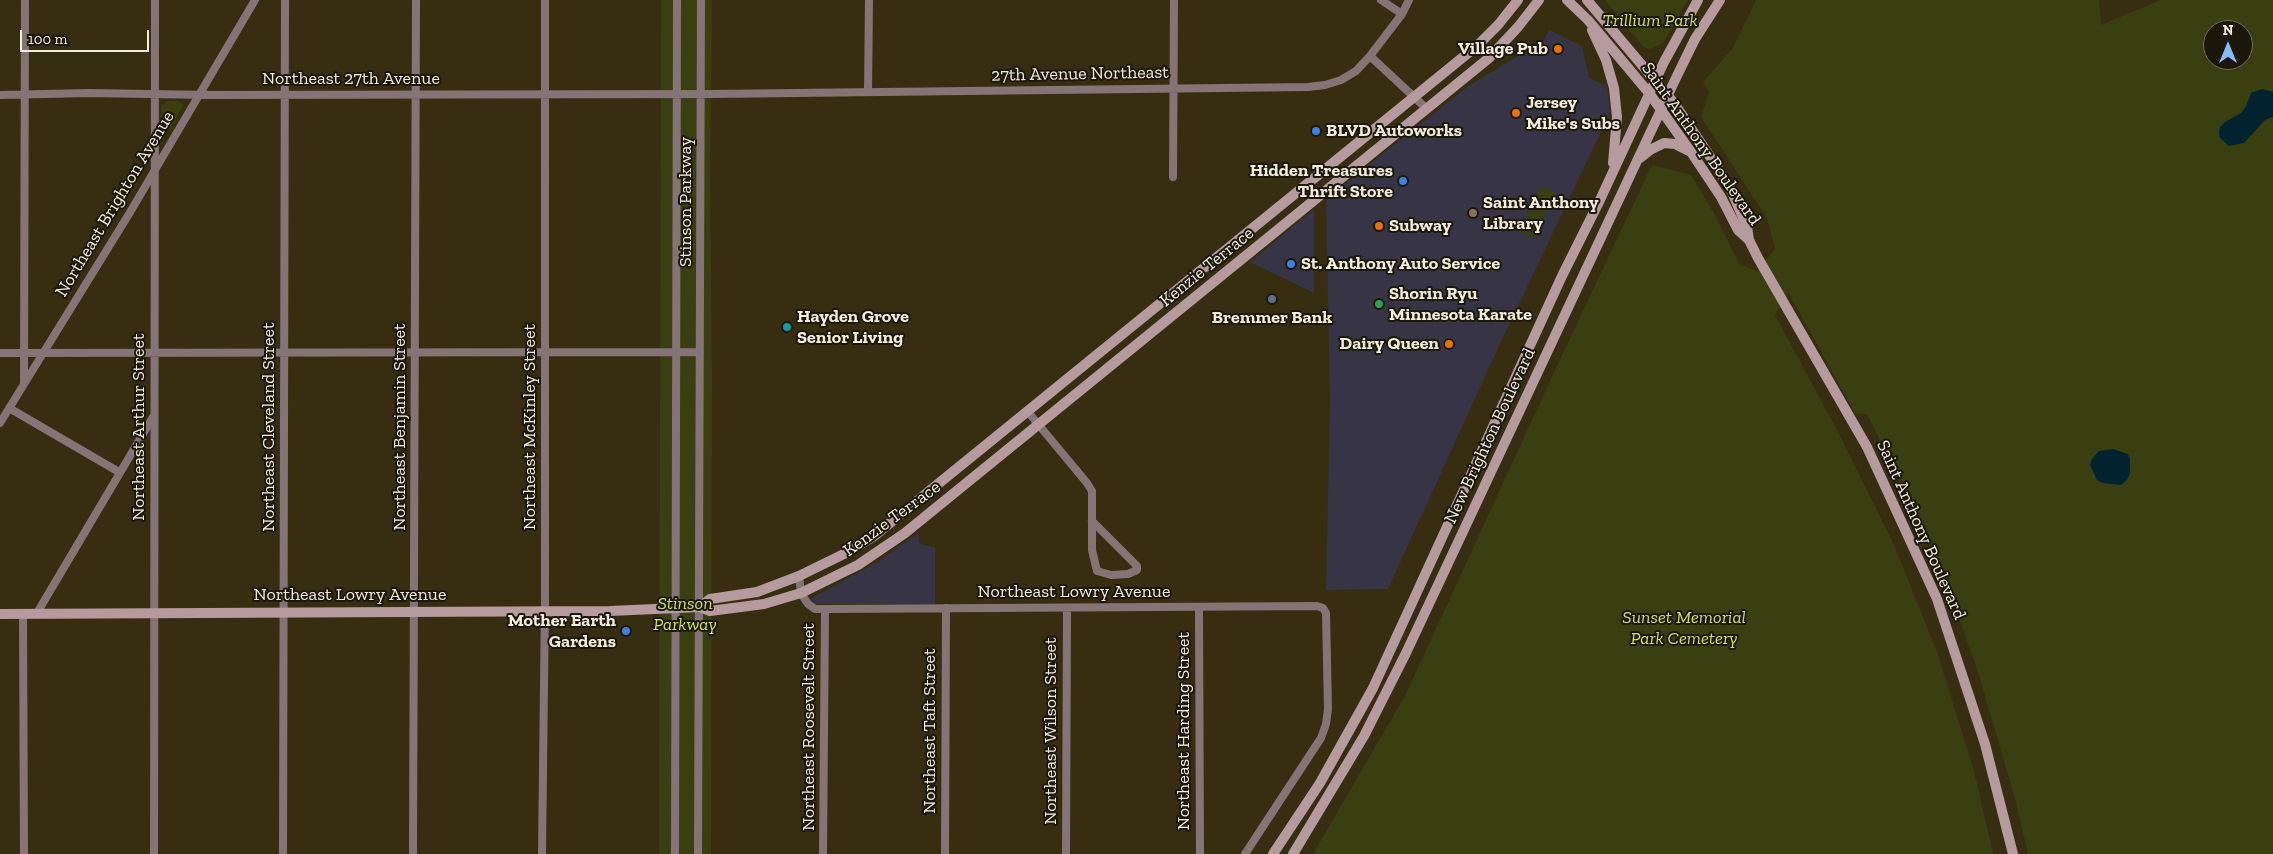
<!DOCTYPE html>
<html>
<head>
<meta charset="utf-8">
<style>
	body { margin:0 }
	#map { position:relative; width:2273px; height:854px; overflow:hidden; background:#372e11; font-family:"Zilla Slab",serif }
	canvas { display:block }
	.north { position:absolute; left:2203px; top:20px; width:50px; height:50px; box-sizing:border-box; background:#1b170a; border:1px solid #716d5e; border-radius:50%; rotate:0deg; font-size:14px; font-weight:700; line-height:20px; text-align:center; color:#f3eddd }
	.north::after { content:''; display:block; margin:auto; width:18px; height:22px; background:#86bbfb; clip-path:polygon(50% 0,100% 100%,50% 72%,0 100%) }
	.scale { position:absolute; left:20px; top:30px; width:129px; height:22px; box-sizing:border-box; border:2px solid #f3eddd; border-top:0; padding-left:6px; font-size:15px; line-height:18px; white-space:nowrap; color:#f3eddd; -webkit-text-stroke:4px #1b170a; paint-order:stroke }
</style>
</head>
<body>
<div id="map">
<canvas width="2273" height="854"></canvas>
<div class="north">N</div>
<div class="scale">100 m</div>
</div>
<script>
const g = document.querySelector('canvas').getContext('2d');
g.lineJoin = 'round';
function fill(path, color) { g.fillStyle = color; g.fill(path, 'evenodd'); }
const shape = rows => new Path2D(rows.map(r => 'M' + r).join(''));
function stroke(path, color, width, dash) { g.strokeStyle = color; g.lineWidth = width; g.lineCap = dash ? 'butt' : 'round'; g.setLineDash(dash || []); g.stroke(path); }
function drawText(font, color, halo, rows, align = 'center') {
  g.font = font + ' "Zilla Slab",serif'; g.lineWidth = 4; g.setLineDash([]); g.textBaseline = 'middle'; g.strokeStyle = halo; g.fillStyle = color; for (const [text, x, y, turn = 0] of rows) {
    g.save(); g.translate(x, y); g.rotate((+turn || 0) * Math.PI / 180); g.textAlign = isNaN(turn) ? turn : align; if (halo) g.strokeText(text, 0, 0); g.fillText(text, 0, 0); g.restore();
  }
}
fill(shape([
	[1549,30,1582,46,1589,78,1607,86,1610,113,1498,348,1388,589,1326,590,1330,402,1326,199,1467,87,1534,46,1540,47],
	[1314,209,1314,293,1250,262],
	[918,533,919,542,923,545,935,547,935,604,813,604,810,599,879,561]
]), '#363445');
fill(shape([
	[661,0,712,0,710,186,712,374,711,854,659,854],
	[1605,0,1688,0,1663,43,1650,49,1643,47],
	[1756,0,2099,0,2101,25,2161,0,2273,0,2273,854,2028,854,2016,802,1978,672,1945,579,1906,492,1867,414,1855,413,1788,292,1775,315,1839,434,1894,545,1937,652,1974,771,1993,854,1313,854,1406,694,1556,368,1652,165,1691,175,1715,215,1739,264,1757,271,1775,249,1767,218,1701,117,1709,92,1703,82,1733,48],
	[2213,30,2243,30,2243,60,2213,60],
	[167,101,178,101,183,105,171,129,167,130,164,129,161,125,161,106],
	[1544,187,1555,192,1534,238,1519,232,1540,188]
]), '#393f10');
fill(shape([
	[2262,89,2273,92,2273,117,2265,120,2244,143,2229,146,2220,138,2219,134,2220,127,2225,122,2241,113,2246,106,2251,93],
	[2113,449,2128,454,2130,459,2130,474,2126,481,2121,485,2103,483,2097,480,2090,465,2092,459,2099,451]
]), '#00242f');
stroke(shape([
	[1381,0,1402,14],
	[1370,56,1427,109],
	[868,92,869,0],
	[0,95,89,93,211,95,710,94,1308,87,1325,85,1341,80,1356,71,1370,56,1402,14,1409,0],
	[1173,177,1174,0],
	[0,353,700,352],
	[24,383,25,0],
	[9,408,119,472],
	[1028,412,1087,483,1092,491,1092,550,1097,571,1111,575,1128,574,1137,570,1137,566,1092,521],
	[0,423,129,214,255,0],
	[799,576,801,593,808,604,815,609,825,609,823,854],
	[1199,608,1200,854],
	[825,609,1317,606,1323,608,1326,613,1328,709,1326,724,1321,738,1245,854],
	[23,613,24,854],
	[37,613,153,417],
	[154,854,155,0],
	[283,854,285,0],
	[413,854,416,0],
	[542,854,545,601,545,0],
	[675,854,677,0],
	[698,854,701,0],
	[945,854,946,608],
	[1066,854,1067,609]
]), '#857476', 8);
stroke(shape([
	[1567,0,1588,20,1649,93,1691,152,1721,197,1738,230,1749,240],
	[1587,0,1674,103,1717,167,1732,192,1747,227,1749,240,1758,258,1867,447,1937,599,1985,744,2013,854],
	[1592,30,1606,60,1614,88,1617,117,1613,163],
	[1640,158,1650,150,1664,143,1675,144,1689,151],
	[700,607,710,599,757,592,799,576,850,551,874,536,1478,45,1498,25,1518,0],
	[0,614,610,611,700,607,710,611,764,604,801,593,858,565,905,533,1489,58,1518,27,1539,0],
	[1273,854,1320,783,1373,688,1562,276,1599,202,1664,62,1698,0],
	[1293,854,1364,736,1406,653,1675,80,1695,39,1720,0]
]), '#b59b9e', 10);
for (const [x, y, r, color] of [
	[1558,49,5,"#e8710a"],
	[1516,113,5,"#e8710a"],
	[1316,131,5,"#3f7fe0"],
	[1403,181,5,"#3f7fe0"],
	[1473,213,5,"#8d6e63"],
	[1379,226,5,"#e8710a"],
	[1291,264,5,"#3f7fe0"],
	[1272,299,5,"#5c6f8a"],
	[1379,304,5,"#2e9e5b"],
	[787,327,5,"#0f9aa8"],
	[1449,344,5,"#e8710a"],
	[626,631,5,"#3f7fe0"]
]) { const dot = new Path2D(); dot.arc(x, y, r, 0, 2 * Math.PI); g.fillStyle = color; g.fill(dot); stroke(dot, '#1b170a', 2); }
drawText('italic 18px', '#cfe167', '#1b170a', [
	["Trillium Park",1650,21],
	["Stinson",685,604],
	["Parkway",685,625],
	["Sunset Memorial",1684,618],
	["Park Cemetery",1684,639]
]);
drawText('bold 18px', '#f3eddd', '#1b170a', [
	["Village Pub",1548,49,"right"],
	["Jersey",1526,103],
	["Mike's Subs",1526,124],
	["BLVD Autoworks",1326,131],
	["Hidden Treasures",1393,171,"right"],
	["Thrift Store",1393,192,"right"],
	["Saint Anthony",1483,203],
	["Library",1483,224],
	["Subway",1389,226],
	["St. Anthony Auto Service",1301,264],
	["Shorin Ryu",1389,294],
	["Minnesota Karate",1389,315],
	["Hayden Grove",797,317],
	["Senior Living",797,338],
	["Bremmer Bank",1272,318,"center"],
	["Dairy Queen",1439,344,"right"],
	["Mother Earth",616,621,"right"],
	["Gardens",616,642,"right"]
], 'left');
drawText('18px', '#f3eddd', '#1b170a', [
	["27th Avenue Northeast",1080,74,-1],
	["Northeast 27th Avenue",351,79],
	["Saint Anthony Boulevard",1701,144,55],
	["Stinson Parkway",686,202,-90],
	["Northeast Brighton Avenue",115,204,-59],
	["Kenzie Terrace",1207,267,-39],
	["Northeast Arthur Street",139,427,-90],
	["Northeast Cleveland Street",269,427,-90],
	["Northeast Benjamin Street",400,427,-90],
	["Northeast McKinley Street",530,427,-90],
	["New Brighton Boulevard",1490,436,-65],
	["Kenzie Terrace",892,519,-36],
	["Saint Anthony Boulevard",1921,530,66],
	["Northeast Lowry Avenue",1074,592],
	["Northeast Lowry Avenue",350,595],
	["Northeast Roosevelt Street",809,727,-90],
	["Northeast Taft Street",930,731,-90],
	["Northeast Wilson Street",1051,731,-90],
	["Northeast Harding Street",1184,731,-90]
]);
</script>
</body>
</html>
